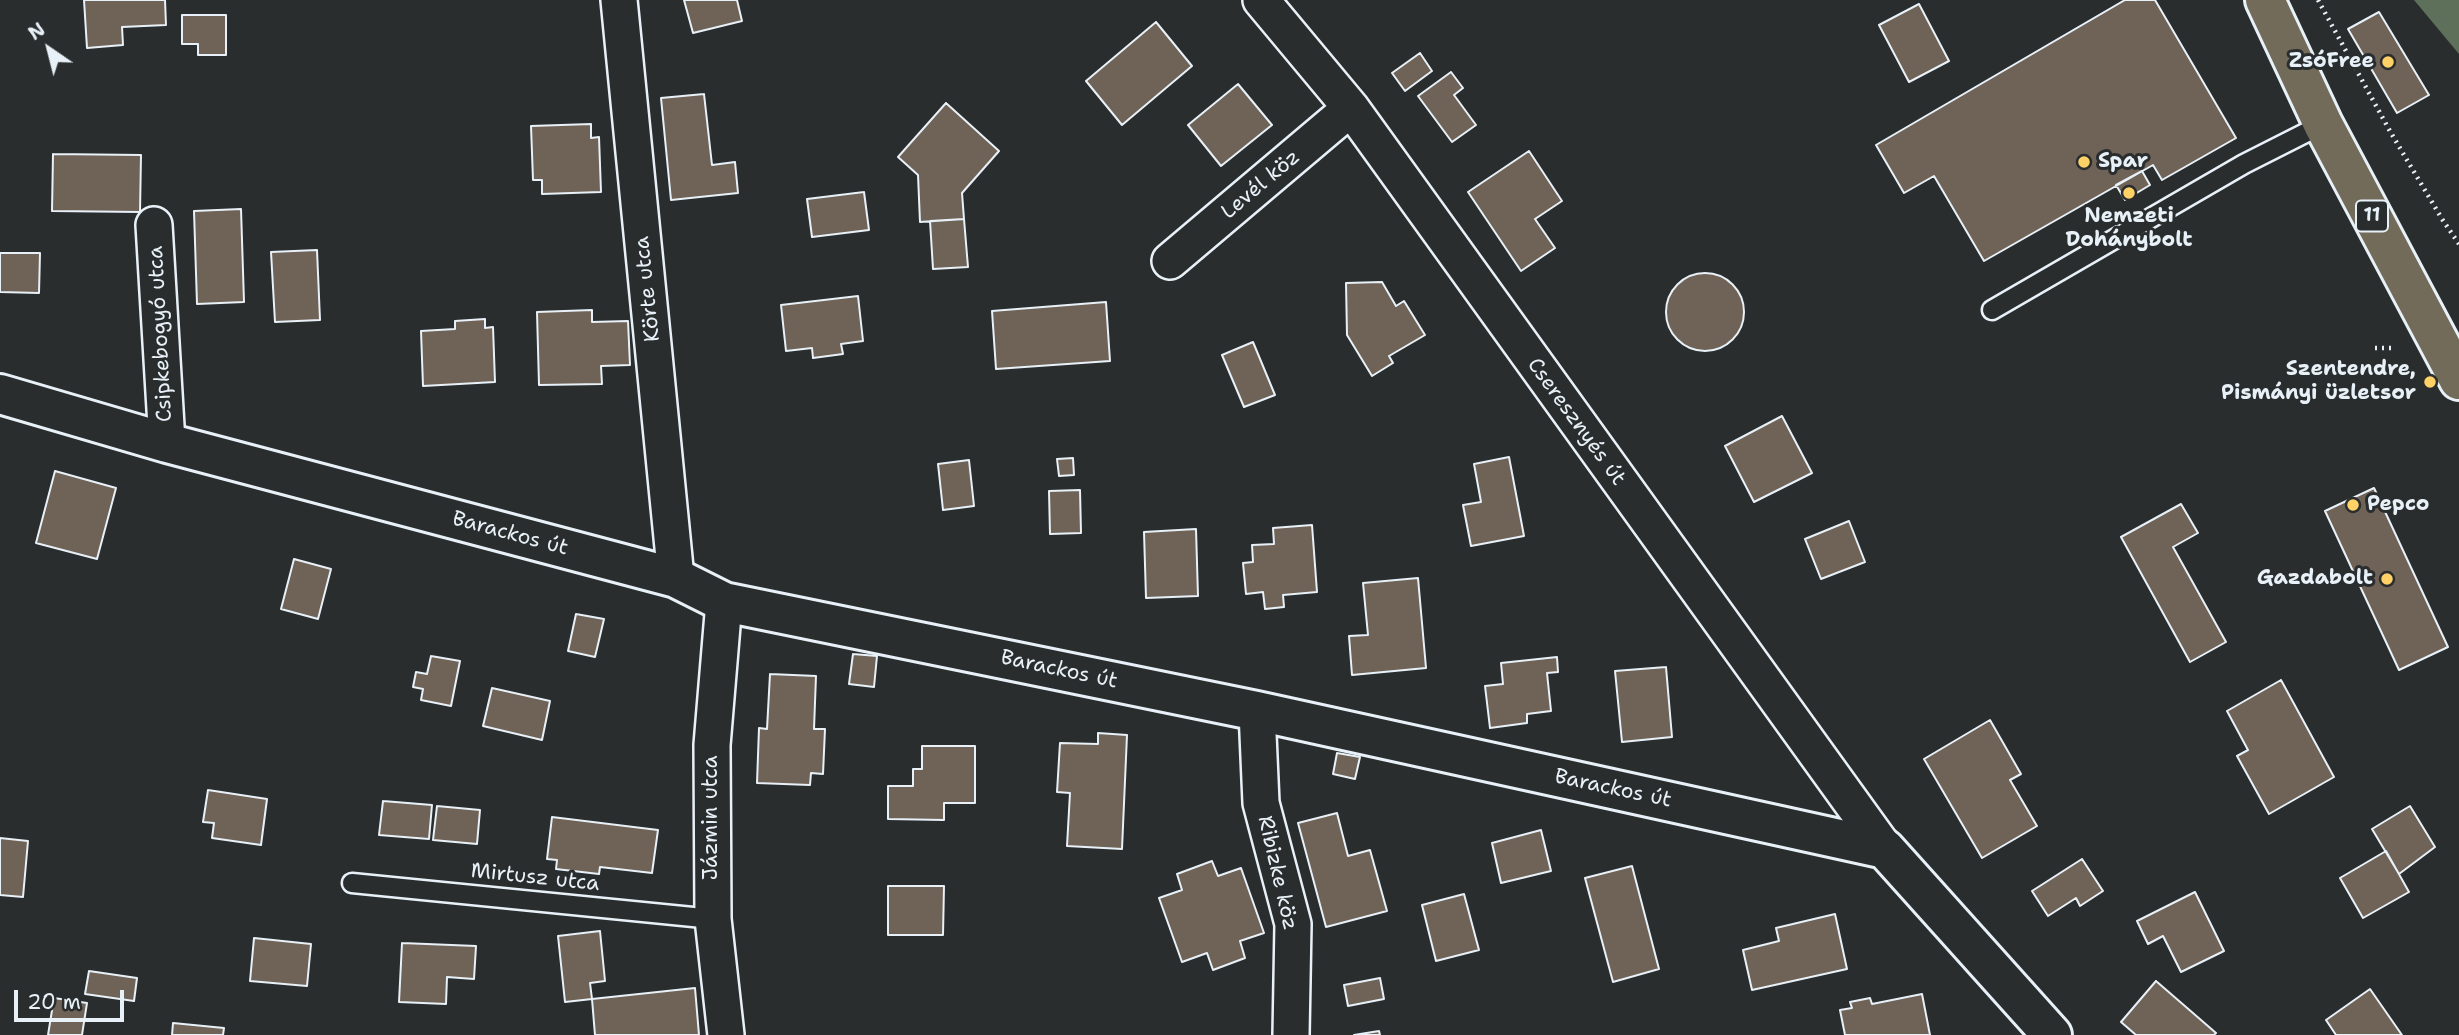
<!DOCTYPE html>
<html>
<head>
<meta charset="utf-8">
<style>
	body { margin:0 }
	#map { position:relative; width:2459px; height:1035px; overflow:hidden; background:#2a2d2e; font-family:"Shantell Sans",sans-serif }
	canvas { display:block }
	.north { position:absolute; left:14px; top:14px; width:70px; height:70px; -webkit-text-stroke:5px #2a2d2e; paint-order:stroke; rotate:325deg; font-size:19px; font-weight:700; line-height:28px; text-align:center; color:#e8f1f8 }
	.north::after { content:''; display:block; margin:auto; width:24px; height:32px; background:#e8f1f8; clip-path:polygon(50% 0,100% 100%,50% 72%,0 100%) }
	.scale { position:absolute; left:14px; top:990px; width:110px; height:32px; box-sizing:border-box; border:4px solid #e8f1f8; border-top:0; padding-left:9px; font-size:21px; line-height:24px; white-space:nowrap; color:#e8f1f8; -webkit-text-stroke:5px #2a2d2e; paint-order:stroke }
</style>
</head>
<body>
<div id="map">
<canvas width="2459" height="1035"></canvas>
<div class="north">N</div>
<div class="scale">20 m</div>
</div>
<script>
const g = document.querySelector('canvas').getContext('2d');
g.lineJoin = 'round';
function fill(path, color) { g.fillStyle = color; g.fill(path, 'evenodd'); }
const shape = rows => new Path2D(rows.map(r => 'M' + r).join(''));
function stroke(path, color, width, dash) { g.strokeStyle = color; g.lineWidth = width; g.lineCap = dash ? 'butt' : 'round'; g.setLineDash(dash || []); g.stroke(path); }
function drawText(font, color, halo, rows, align = 'center') {
  g.font = font + ' "Shantell Sans",sans-serif'; g.lineWidth = 6; g.setLineDash([]); g.textBaseline = 'middle'; g.strokeStyle = halo; g.fillStyle = color; for (const [text, x, y, turn = 0] of rows) {
    g.save(); g.translate(x, y); g.rotate((+turn || 0) * Math.PI / 180); g.textAlign = isNaN(turn) ? turn : align; if (halo) g.strokeText(text, 0, 0); g.fillText(text, 0, 0); g.restore();
  }
}
fill(shape([
	[2414,0,2459,0,2459,54]
]), '#5e7059');
const building = shape([
	[84,0,165,0,166,25,122,27,123,45,87,48,84,0],
	[684,0,737,0,742,21,693,33,684,0],
	[2125,0,2155,0,2236,138,2162,180,2153,165,1984,261,1934,176,1904,193,1876,145,2125,0],
	[1919,4,1949,61,1909,82,1879,25,1919,4],
	[2379,12,2429,95,2397,113,2348,29,2379,12],
	[182,15,226,15,226,55,198,55,198,44,182,44,182,15],
	[1156,22,1192,66,1122,125,1086,81,1156,22],
	[1420,53,1432,71,1405,91,1392,73,1420,53],
	[1451,72,1463,88,1454,95,1476,125,1452,142,1418,96,1451,72],
	[1238,84,1272,125,1221,166,1188,125,1238,84],
	[704,94,712,165,735,162,738,193,671,200,661,98,704,94],
	[946,103,999,151,962,193,964,219,920,222,918,175,898,157,946,103],
	[591,124,591,138,599,137,601,192,542,194,542,180,533,180,531,126,591,124],
	[1529,151,1562,201,1535,219,1555,248,1521,271,1468,192,1529,151],
	[53,154,141,155,140,212,52,211,53,154],
	[2142,171,2150,185,2125,200,2116,185,2142,171],
	[864,192,869,230,812,237,807,199,864,192],
	[241,209,244,302,197,304,194,211,241,209],
	[964,219,968,267,933,269,930,221,964,219],
	[317,250,320,320,275,322,271,252,317,250],
	[0,253,40,253,39,293,0,292,0,253],
	'1666 312a39 39 0 1 1 78 0a39 39 0 1 1-78 0Z',
	[1382,282,1396,306,1404,301,1425,335,1389,356,1393,363,1372,376,1347,335,1346,283,1382,282],
	[858,296,863,341,841,344,843,354,813,358,812,348,786,351,781,305,858,296],
	[1106,302,1110,361,996,369,992,311,1106,302],
	[592,310,592,322,628,321,630,365,601,366,602,384,539,385,537,312,592,310],
	[485,319,485,328,493,327,495,382,423,386,421,331,455,329,455,321,485,319],
	[1253,342,1275,395,1244,407,1222,355,1253,342],
	[1782,416,1812,473,1754,502,1725,446,1782,416],
	[1509,457,1524,536,1471,546,1463,505,1481,502,1474,464,1509,457],
	[1073,458,1074,475,1059,476,1057,459,1073,458],
	[969,460,974,506,943,510,938,464,969,460],
	[55,471,116,488,97,559,36,543,55,471],
	[2374,488,2448,647,2399,670,2325,511,2374,488],
	[1080,490,1081,533,1050,534,1049,491,1080,490],
	[2181,504,2198,533,2173,547,2226,642,2190,662,2121,537,2181,504],
	[1849,521,1865,562,1821,579,1805,539,1849,521],
	[1312,525,1317,592,1283,595,1284,607,1265,609,1263,592,1246,594,1243,563,1253,562,1252,545,1274,544,1273,528,1312,525],
	[1196,529,1198,596,1146,598,1144,532,1196,529],
	[294,559,331,569,318,619,281,609,294,559],
	[1418,578,1426,668,1352,675,1349,636,1368,635,1363,583,1418,578],
	[576,614,604,619,595,657,568,651,576,614],
	[853,654,877,656,874,687,849,684,853,654],
	[431,656,460,661,451,706,421,700,423,689,413,687,416,672,427,674,431,656],
	[1557,657,1558,672,1547,673,1551,711,1527,714,1527,723,1490,728,1485,686,1503,684,1501,663,1557,657],
	[1666,667,1672,737,1622,742,1615,671,1666,667],
	[770,674,816,676,814,729,825,729,823,774,811,773,810,785,757,783,759,728,767,729,770,674],
	[2281,680,2334,777,2269,814,2237,756,2248,750,2227,711,2281,680],
	[492,688,550,701,542,740,483,726,492,688],
	[1990,720,2021,774,2010,780,2037,826,1982,858,1924,759,1990,720],
	[1098,733,1127,735,1122,849,1067,846,1070,793,1057,792,1060,743,1098,744,1098,733],
	[922,746,975,746,975,803,944,803,944,820,888,819,888,786,913,786,913,769,922,769,922,746],
	[1337,753,1360,757,1355,779,1333,774,1337,753],
	[208,790,267,799,261,845,212,838,214,823,203,822,208,790],
	[383,801,432,805,429,839,379,835,383,801],
	[437,806,480,810,477,844,433,840,437,806],
	[2410,806,2435,847,2399,874,2372,829,2410,806],
	[1337,813,1348,856,1370,850,1387,911,1326,927,1298,823,1337,813],
	[552,817,658,830,652,873,600,867,599,874,556,869,557,860,547,859,552,817],
	[1541,830,1551,871,1501,883,1492,843,1541,830],
	[0,838,28,841,23,897,0,895,0,838],
	[2386,851,2409,892,2363,918,2340,878,2386,851],
	[2082,859,2103,891,2080,906,2076,898,2048,916,2032,891,2082,859],
	[1212,861,1218,876,1241,868,1264,933,1240,941,1245,958,1213,970,1207,953,1182,962,1159,898,1182,890,1177,874,1212,861],
	[1632,866,1659,969,1613,982,1585,878,1632,866],
	[888,886,944,886,943,935,888,935,888,886],
	[2195,892,2224,951,2181,972,2163,936,2148,944,2137,921,2195,892],
	[1464,894,1479,950,1436,961,1422,905,1464,894],
	[1835,914,1847,969,1752,990,1743,950,1779,941,1776,928,1835,914],
	[600,931,605,981,590,983,592,999,565,1002,558,936,600,931],
	[254,938,311,944,307,986,250,981,254,938],
	[402,943,476,946,474,979,447,977,446,1004,399,1002,402,943],
	[89,971,137,978,134,1001,85,994,89,971],
	[1380,978,1384,999,1348,1006,1344,985,1380,978],
	[2156,981,2216,1033,2214,1035,2136,1035,2121,1022,2156,981],
	[695,988,699,1035,595,1035,592,999,695,988],
	[2370,989,2402,1035,2336,1035,2326,1020,2370,989],
	[1922,994,1930,1035,1845,1035,1840,1010,1852,1008,1850,1002,1870,998,1872,1004,1922,994],
	[54,998,87,1003,82,1035,48,1035,54,998],
	[173,1023,224,1028,223,1035,172,1035,173,1023],
	[1379,1031,1380,1035,1354,1035,1379,1031]
]);
fill(building, '#6f6256');
stroke(building, '#e8f1f8', 2);
const service = shape([
	[1992,310,2244,164,2323,124],
	[352,883,713,919]
]);
const minor = shape([
	[619,0,676,578],
	[1261,0,1351,108,1885,849],
	[154,225,167,443],
	[1170,261,1351,108],
	[724,602,712,745,713,919,726,1035],
	[1257,711,1261,803,1293,924,1291,1035]
]);
const tertiary = shape([
	[0,394,167,443,676,578,724,602,1257,711,1885,849,2052,1035]
]);
const primary = shape([
	[2265,0,2323,124,2459,380]
]);
stroke(service, '#e8f1f8', 23);
stroke(minor, '#e8f1f8', 40);
stroke(tertiary, '#e8f1f8', 44);
stroke(primary, '#e8f1f8', 44);
stroke(shape([
	[2318,0,2391,133,2442,219,2459,244],
	[2375,348,2392,348]
]), '#e8f1f8', 4.5, [2, 5]);
stroke(service, '#2a2d2e', 18);
stroke(minor, '#2a2d2e', 35);
stroke(tertiary, '#2a2d2e', 38);
stroke(primary, '#736b5a', 38);
for (const [x, y, r, color] of [
	[2388,62,7,"#ffd166"],
	[2084,162,7,"#ffd166"],
	[2129,193,7,"#ffd166"],
	[2430,382,7,"#ffd166"],
	[2353,505,7,"#ffd166"],
	[2387,579,7,"#ffd166"]
]) { const dot = new Path2D(); dot.arc(x, y, r, 0, 2 * Math.PI); g.fillStyle = color; g.fill(dot); stroke(dot, '#2a2d2e', 2.5); }
for (const [x, y, w] of [
	[2372,216,32]
]) { const box = new Path2D(); box.roundRect(x - w / 2, y - 15.5, w, 31, 5); g.fillStyle = '#2a2d2e'; g.fill(box); stroke(box, '#e8f1f8', 2); }
drawText('bold 19px', '#e8f1f8', null, [
	["11",2372,216]
]);
drawText('bold 21px', '#e8f1f8', '#2a2d2e', [
	["ZsóFree",2374,62],
	["Spar",2098,162,"left"],
	["Nemzeti",2129,217,"center"],
	["Dohánybolt",2129,241,"center"],
	["Szentendre,",2416,370],
	["Pismányi üzletsor",2416,394],
	["Pepco",2367,505,"left"],
	["Gazdabolt",2373,579]
], 'right');
drawText('21px', '#e8f1f8', '#2a2d2e', [
	["Levél köz",1261,185,-40],
	["Körte utca",648,289,-96],
	["Csipkebogyó utca",161,334,-93],
	["Cseresznyés út",1576,422,54],
	["Barackos út",510,534,15],
	["Barackos út",1059,670,12],
	["Barackos út",1613,789,12],
	["Jázmin utca",712,818,-90],
	["Ribizke köz",1277,873,77],
	["Mirtusz utca",535,878,6]
]);
</script>
</body>
</html>
